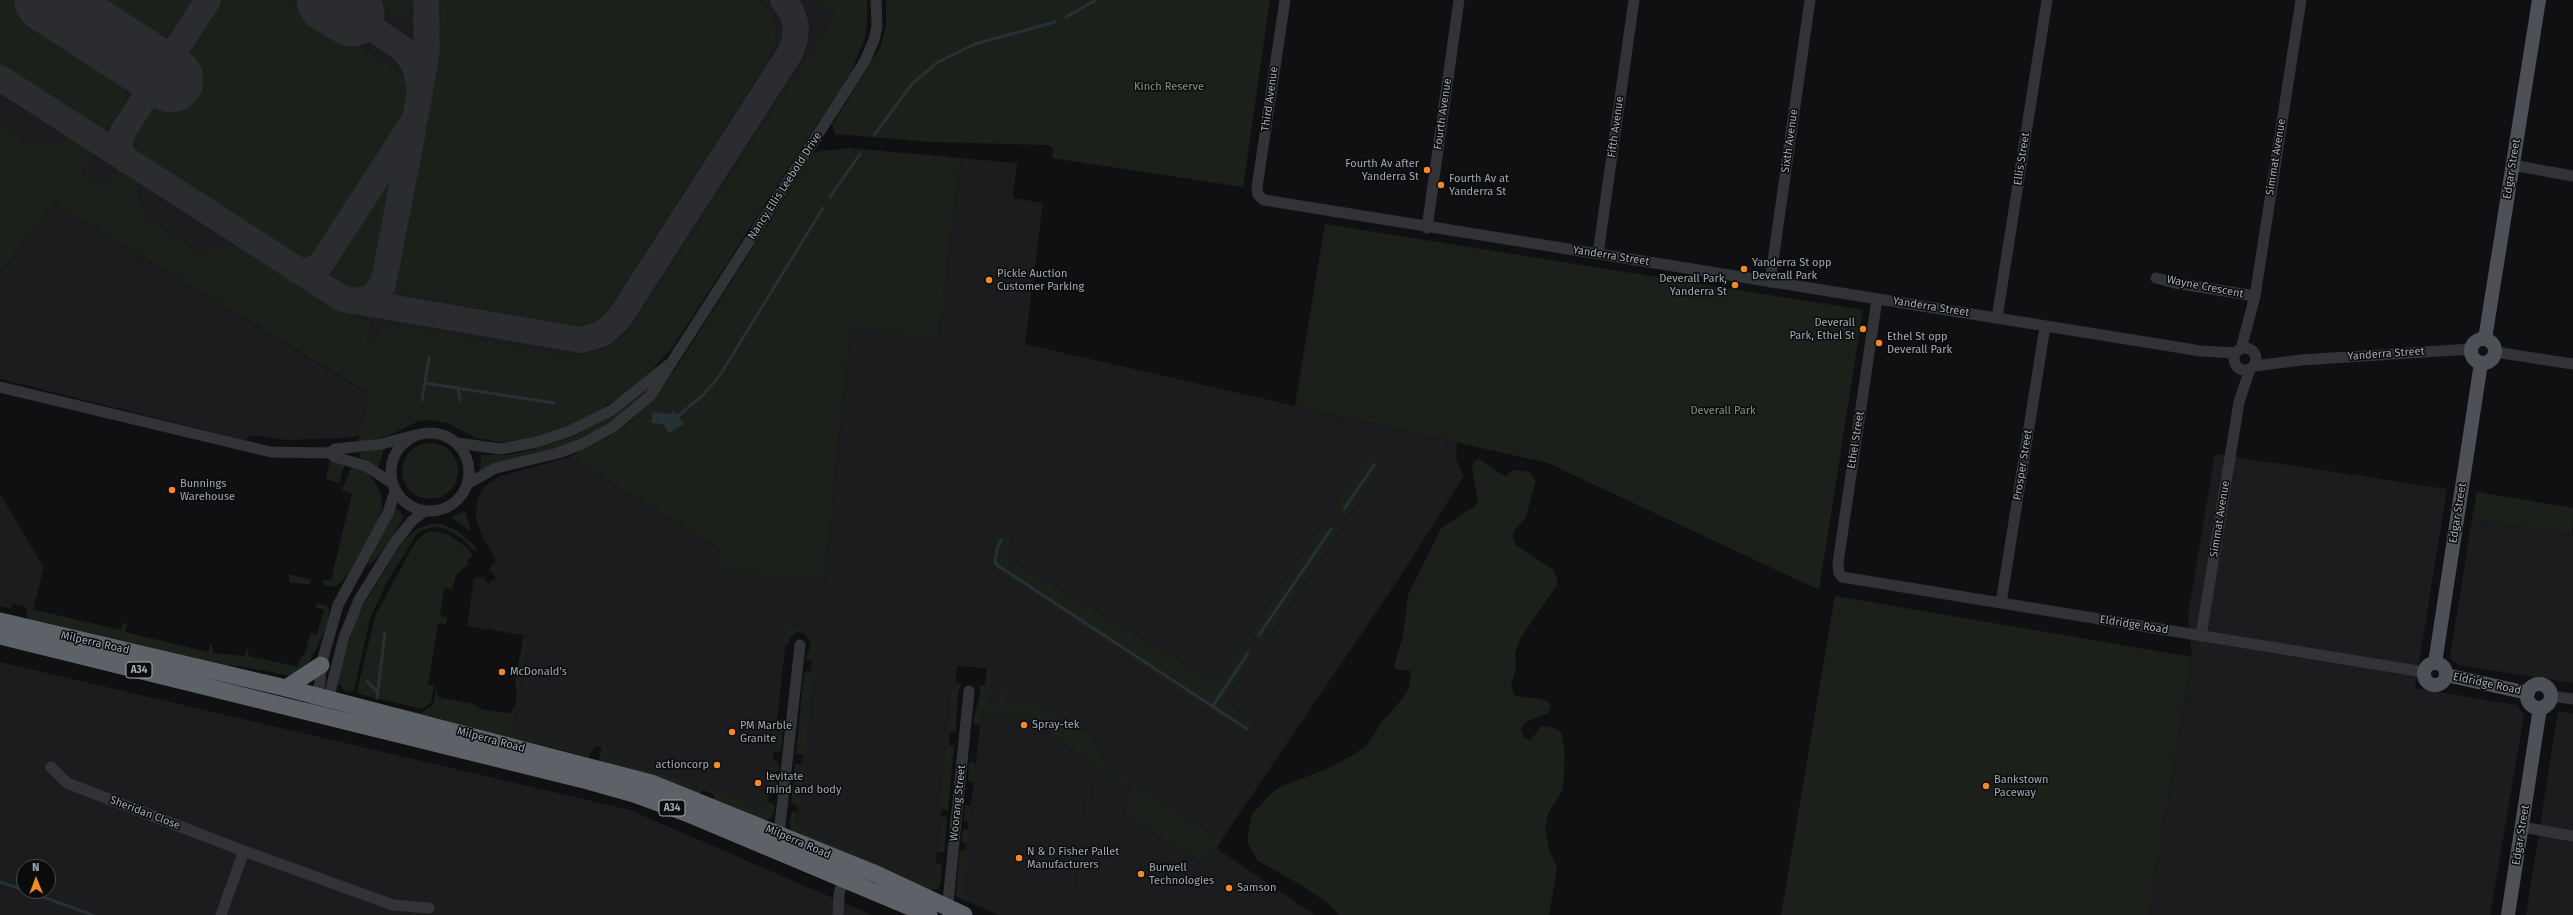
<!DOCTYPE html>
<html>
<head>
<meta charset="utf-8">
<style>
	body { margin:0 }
	#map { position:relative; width:2573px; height:915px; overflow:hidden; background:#101012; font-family:"Fira Sans",sans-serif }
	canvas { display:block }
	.north { position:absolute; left:16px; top:859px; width:40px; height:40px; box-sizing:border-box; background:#0b0b0c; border:1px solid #474b4f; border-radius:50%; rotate:359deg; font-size:11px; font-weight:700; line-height:16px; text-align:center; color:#a1aab3 }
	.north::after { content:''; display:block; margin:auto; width:14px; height:18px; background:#f58925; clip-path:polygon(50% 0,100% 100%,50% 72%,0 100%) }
</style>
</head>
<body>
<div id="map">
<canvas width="2573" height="915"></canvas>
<div class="north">N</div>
</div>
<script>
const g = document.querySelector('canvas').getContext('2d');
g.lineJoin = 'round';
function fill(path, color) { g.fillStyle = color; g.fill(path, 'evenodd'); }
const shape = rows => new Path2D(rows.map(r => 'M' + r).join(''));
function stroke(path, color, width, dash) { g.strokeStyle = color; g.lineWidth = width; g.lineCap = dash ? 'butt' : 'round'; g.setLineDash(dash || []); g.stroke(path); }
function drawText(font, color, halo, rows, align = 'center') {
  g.font = font + ' "Fira Sans",sans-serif'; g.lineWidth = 3; g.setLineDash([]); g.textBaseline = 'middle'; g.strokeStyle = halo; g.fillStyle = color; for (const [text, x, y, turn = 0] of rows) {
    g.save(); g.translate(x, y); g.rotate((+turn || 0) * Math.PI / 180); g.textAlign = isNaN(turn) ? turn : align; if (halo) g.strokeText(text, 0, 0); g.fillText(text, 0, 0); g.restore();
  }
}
fill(shape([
	[0,0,829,0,839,12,652,344,589,378,343,338,0,163],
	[961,158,1017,163,1013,198,1043,203,1025,344,1457,443,1456,460,1464,476,1400,577,1216,848,1315,915,999,915,966,901,963,899,962,881,987,668,957,666,934,880,927,884,821,841,796,828,813,646,817,646,806,632,788,621,768,804,756,814,681,780,607,756,609,748,596,746,591,752,513,733,528,636,467,626,474,579,483,577,488,584,496,578,489,569,496,560,482,536,476,518,477,500,484,487,500,476,569,457,720,549,824,581,851,326,947,266],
	[54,204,369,394,360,435,349,438,287,440,251,435,245,440,0,379,0,273],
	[2215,454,2447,489,2415,688,2517,705,2524,715,2490,915,2148,915,2192,657,2188,616],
	[0,494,44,568,33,609,12,604,11,609,0,606],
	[2472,519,2573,534,2573,683,2458,665,2450,657],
	[0,662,630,810,872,915,0,915],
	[24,867,48,867,48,891,24,891],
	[2558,711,2573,714,2573,915,2526,915]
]), '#1c1c1e');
fill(shape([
	[0,0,18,0,72,35,118,68,125,84,125,102,112,123,102,128,93,126,0,66],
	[78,0,193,0,180,18,165,32,146,36,131,33],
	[223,0,288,0,411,80,410,110,319,252,311,259,303,260,294,256,141,158,134,148,134,138],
	[371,0,411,0,412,4,408,16,402,20],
	[442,0,759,0,772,16,775,36,771,55,606,311,596,320,588,324,571,325,389,291,440,34],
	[814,0,867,0,867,22,865,38,851,72,672,348,649,373,623,395,598,411,565,428,535,438,501,442,476,438,448,423,431,420,419,421,390,435,358,443,369,393,54,204,0,273,0,125,33,146,75,139,84,146,88,155,87,162,81,173,101,186,112,174,119,172,134,177,142,215,196,251,238,245,333,306,370,321,366,341,375,343,382,327,388,328,391,324,562,355,595,353,612,346,631,329,835,14],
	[886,0,1270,0,1243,187,1052,158,1053,148,1048,145,931,142,835,134,832,125,880,48,886,25],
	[849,148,961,158,937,341,851,326,824,581,720,570,720,549,569,457,611,435,628,423,654,397,678,365,814,152],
	[398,160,376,280,365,290,354,291,343,288,332,277,332,261],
	[1325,224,1863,310,1819,590,1548,463,1295,406],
	[658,376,650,389,618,418,579,441,480,471,481,455,507,455,532,450,572,437,607,418],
	'402 471a28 28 0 1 1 56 0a28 28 0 1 1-56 0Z',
	[384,449,378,468,358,456,361,452],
	[1368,456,1398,460,1383,464,1347,517,1333,507],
	[1479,459,1506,477,1510,472,1516,470,1530,472,1536,481,1525,519,1516,528,1512,535,1516,545,1553,570,1557,578,1557,585,1521,637,1515,653,1516,667,1511,687,1515,696,1542,699,1550,703,1551,708,1547,714,1527,721,1521,729,1524,738,1531,740,1541,726,1555,728,1561,732,1565,752,1563,789,1548,814,1545,829,1549,849,1557,868,1549,915,1339,915,1329,904,1301,885,1258,861,1247,841,1252,814,1272,793,1280,787,1324,770,1353,755,1368,744,1381,723,1404,697,1409,688,1411,671,1396,669,1394,666,1403,637,1408,595,1441,528,1474,507,1478,500,1472,467,1474,462],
	[330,461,345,463,339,483,326,479],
	[352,465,367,472,375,482,381,495,382,510,377,523,348,574,337,586,332,587,324,585,322,580,331,580,352,494,342,490],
	[2477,492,2573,508,2572,534,2472,519],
	[396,508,404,517,382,552,370,565,367,563],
	[465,511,471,529,470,531,451,517],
	[1327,519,1341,528,1264,643,1250,633],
	[431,524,442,524,459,532,474,545,477,553,461,538,446,529,433,527,418,532,387,582,370,619,354,690,350,692,344,691,341,685,337,684,352,631,362,608,402,542,418,528],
	[429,531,447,534,466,547,473,555,467,560,469,563,456,575,452,589,444,588,440,616,447,618,446,624,438,623,428,685,434,686,431,703,422,709,359,694,357,691,376,614,413,546,418,539],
	[996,537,1010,538,1008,559,1216,683,1243,643,1256,652,1223,701,1255,722,1246,735,992,566],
	[288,574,311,580,310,584,290,583],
	[1835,596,2192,657,2148,915,1781,915],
	[317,603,326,605,329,609,328,621,324,633,307,666,292,676,239,666,214,665,28,620,27,615,27,608,121,630,123,623,127,624,125,632,208,652,210,645,212,644,213,653,244,656,247,647,249,656,298,667,300,658,305,654,310,633,317,635,324,610,315,607],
	[787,621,806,632,818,646,815,660,806,659,811,643,804,633,796,632,789,639,789,645,785,643],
	[524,635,528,636,513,733,591,752,589,757,388,706,421,713,433,705,436,688,437,695,440,698,471,703,483,710,510,713,515,707,517,692,515,681],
	[976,662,987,663,987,668,992,668,988,703,999,705,1001,688,1007,690,1004,699,1025,705,1028,696,1017,693,1018,689,1086,734,1087,732,1093,736,1090,742,1101,749,1106,743,1098,758,1221,841,1206,864,1124,815,1132,790,1093,763,1077,915,1074,915,1091,762,1051,734,1052,720,982,713,980,725,976,725,973,722,980,693,979,686,985,685,987,668,976,667],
	[807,671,814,672,805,755,796,754,804,673],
	[955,683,961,684,958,692,956,731,947,732,952,688,955,688],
	[784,719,781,751,777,752,773,751,777,721],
	[946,743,954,747,948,810,939,809],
	[602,747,609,748,608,756,681,780,697,788,698,781,705,785,705,788,699,794,599,760],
	[769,759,778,762,779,771,774,772,768,768],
	[969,762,976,763,975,782,968,781],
	[795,764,804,765,801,804,798,806,791,803],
	[771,777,778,782,777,793,769,794],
	[720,790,755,806,761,806,766,801,775,805,772,817,765,821,713,800,714,793],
	[965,805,972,806,970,823,964,821],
	[792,811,797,812,796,823,800,830,926,883,934,879,936,863,942,865,940,885,937,889,929,890,792,832,789,822],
	[938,816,947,817,944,852,937,852,941,819,938,819],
	[970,829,968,845,961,842,963,830],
	[967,850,963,892,968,900,966,901,956,896,956,892,960,851]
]), '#1b211a');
fill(shape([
	[674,411,684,424,669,433,663,424,651,423,653,412,668,414]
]), '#263135');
stroke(shape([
	[1066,17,1096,0],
	[875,134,912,84,938,62,975,44,1055,22],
	[830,197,860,154],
	[425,383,554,403],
	[458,388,460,400],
	[422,400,429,358],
	[676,418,703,395,720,375,823,208],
	[1344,509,1374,465],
	[1001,540,997,549,995,562,997,565,1247,729],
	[1259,635,1331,529],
	[367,681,377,692],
	[377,698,385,633],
	[1212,707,1248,653],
	[0,882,24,890],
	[26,891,93,915]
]), '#263135', 3);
stroke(shape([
	[352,14,404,50,415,66,420,87],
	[0,78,343,299,581,340,602,334,618,320,790,53,795,39,796,25,791,11,783,0],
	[126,160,119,147,122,133,208,0],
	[297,270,310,271,321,264,415,119,427,49,426,0],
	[354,301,371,298,383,284,413,131]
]), '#2a2c2f', 26);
stroke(shape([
	[47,0,171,80],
	[329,0,352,14]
]), '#2a2c2f', 65);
stroke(shape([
	[1285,0,1257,187,1258,195,1264,200,2201,351,2236,353],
	[2512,165,2573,176],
	[1427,228,1459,0],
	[1598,254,1634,0],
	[2156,278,2175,283,2255,296],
	[1770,282,1810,0],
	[1877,299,1838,563,1839,573,1842,577,2424,672],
	[1997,318,2047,0],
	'2234 359a11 11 0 1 1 22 0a11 11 0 1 1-22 0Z',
	[2241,349,2255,296,2301,0],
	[2495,352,2573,364],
	[2255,366,2301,360,2471,349],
	[0,387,271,452,329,453,335,449,382,444,415,435],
	'391 472a39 39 0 1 1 78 0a39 39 0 1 1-78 0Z',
	[457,443,501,449,537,442,570,431,612,410,668,365],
	[329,453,335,457,366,466,392,483],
	[467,484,496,468,558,453,582,444,613,427,650,396,865,61,874,40,877,26,876,0],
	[2001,603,2045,327],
	[2201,636,2239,402,2250,369],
	[2551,696,2573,699],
	[315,701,320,683,321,665,338,605,388,513,395,491],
	[327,704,344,637,359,600,395,542,412,521,425,511],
	[51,767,67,783,244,851,393,905,429,908],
	[2522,827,2573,836],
	[779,834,800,645],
	[947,912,969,691],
	[221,915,244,851],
	[838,915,839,894,845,873]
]), '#313337', 11);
stroke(shape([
	'2471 351a12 12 0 1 1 24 0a12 12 0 1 1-24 0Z',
	[2485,339,2539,0],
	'2424 674a11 11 0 1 1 22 0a11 11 0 1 1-22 0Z',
	[2435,663,2481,363],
	[2446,675,2528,693],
	'2527 696a12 12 0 1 1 24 0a12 12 0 1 1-24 0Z',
	[2508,915,2540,708]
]), '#4d5056', 14);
stroke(shape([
	[0,621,286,688,651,783,876,874,964,915],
	[0,636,588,781,634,794,686,813,929,915],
	[286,688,321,665]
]), '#5d6268', 17);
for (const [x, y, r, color] of [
	[1427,170,4,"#f58925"],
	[1441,185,4,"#f58925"],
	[1744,269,4,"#f58925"],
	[989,280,4,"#f58925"],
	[1735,285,4,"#f58925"],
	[1863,329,4,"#f58925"],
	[1879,343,4,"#f58925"],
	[172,490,4,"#f58925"],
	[502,672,4,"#f58925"],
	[1024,725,4,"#f58925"],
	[732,732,4,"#f58925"],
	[717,765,4,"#f58925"],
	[758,783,4,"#f58925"],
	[1986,786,4,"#f58925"],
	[1019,858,4,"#f58925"],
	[1141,874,4,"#f58925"],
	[1229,888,4,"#f58925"]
]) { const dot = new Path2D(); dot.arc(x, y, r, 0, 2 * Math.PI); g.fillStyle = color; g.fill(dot); stroke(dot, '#0b0b0c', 1.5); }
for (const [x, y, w] of [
	[139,670,26],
	[672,808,26]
]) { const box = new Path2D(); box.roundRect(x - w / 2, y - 8, w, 16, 3); g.fillStyle = '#0b0b0c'; g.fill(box); stroke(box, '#a1aab3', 1); }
drawText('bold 10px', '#a1aab3', null, [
	["A34",139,670],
	["A34",672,808]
]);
drawText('11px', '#7c9e77', '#0b0b0c', [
	["Kinch Reserve",1169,87],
	["Deverall Park",1723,411]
]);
drawText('11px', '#a1aab3', '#0b0b0c', [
	["Third Avenue",1270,99,-82],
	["Fourth Avenue",1443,114,-82],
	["Fifth Avenue",1616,127,-82],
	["Sixth Avenue",1790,141,-82],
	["Simmat Avenue",2276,157,-81],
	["Ellis Street",2022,159,-81],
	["Edgar Street",2512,169,-81],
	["Nancy Ellis Leebold Drive",785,186,-57],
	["Yanderra Street",1611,256,9],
	["Wayne Crescent",2205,287,11],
	["Yanderra Street",1931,307,9],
	["Yanderra Street",2386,354,-4],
	["Ethel Street",1856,440,-81],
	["Prosper Street",2023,465,-81],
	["Edgar Street",2458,513,-81],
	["Simmat Avenue",2220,519,-81],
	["Eldridge Road",2134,625,9],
	["Milperra Road",95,643,13],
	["Eldridge Road",2487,684,12],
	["Milperra Road",491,740,15],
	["Woorang Street",958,803,-84],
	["Sheridan Close",145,813,21],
	["Edgar Street",2521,835,-81],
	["Milperra Road",798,842,23]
]);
drawText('11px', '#a1aab3', '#0b0b0c', [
	["Fourth Av after",1419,164,"right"],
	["Yanderra St",1419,177,"right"],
	["Fourth Av at",1449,179],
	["Yanderra St",1449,192],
	["Yanderra St opp",1752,263],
	["Deverall Park",1752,276],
	["Pickle Auction",997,274],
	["Customer Parking",997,287],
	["Deverall Park,",1727,279,"right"],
	["Yanderra St",1727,292,"right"],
	["Deverall",1855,323,"right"],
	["Park, Ethel St",1855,336,"right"],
	["Ethel St opp",1887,337],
	["Deverall Park",1887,350],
	["Bunnings",180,484],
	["Warehouse",180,497],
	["McDonald's",510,672],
	["Spray-tek",1032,725],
	["PM Marble",740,726],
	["Granite",740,739],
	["actioncorp",709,765,"right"],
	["levitate",766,777],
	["mind and body",766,790],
	["Bankstown",1994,780],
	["Paceway",1994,793],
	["N & D Fisher Pallet",1027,852],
	["Manufacturers",1027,865],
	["Burwell",1149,868],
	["Technologies",1149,881],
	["Samson",1237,888]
], 'left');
</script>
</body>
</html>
